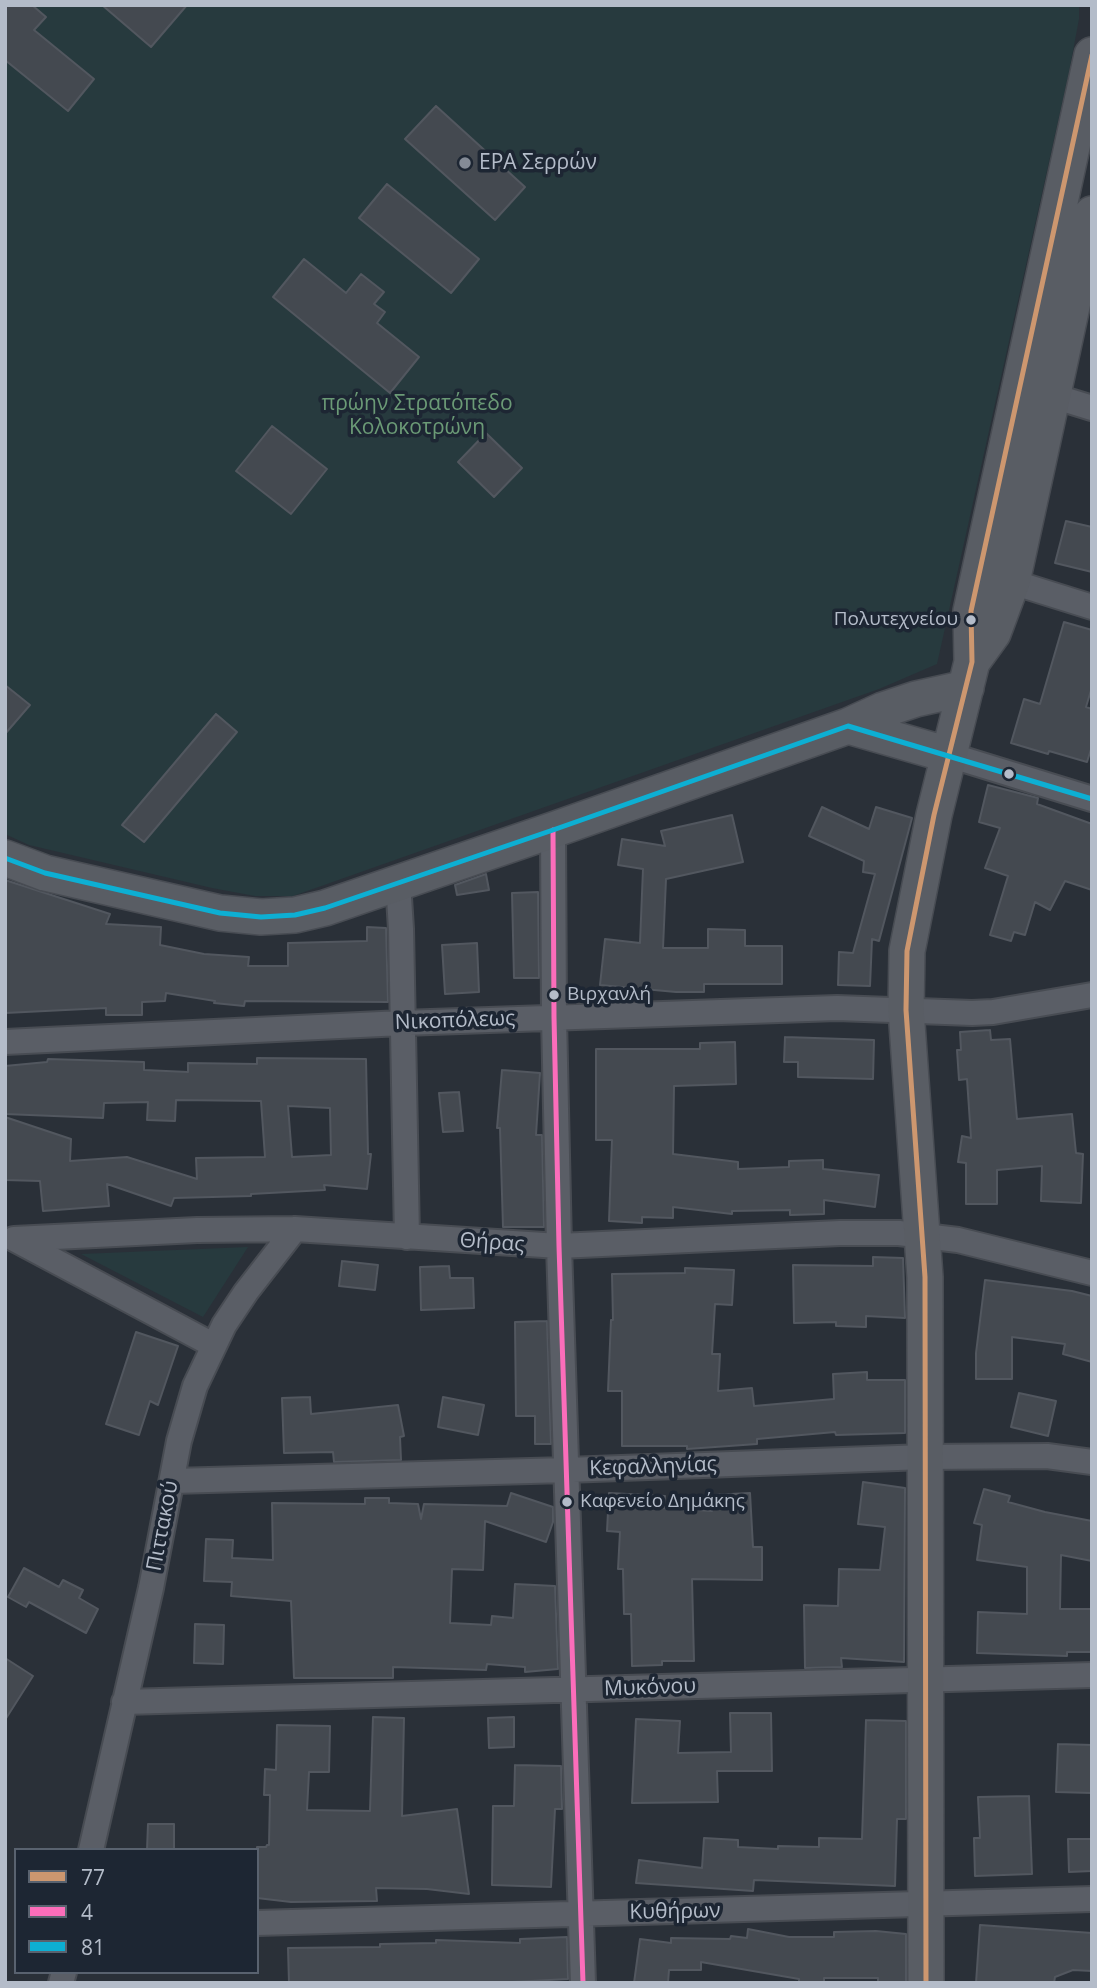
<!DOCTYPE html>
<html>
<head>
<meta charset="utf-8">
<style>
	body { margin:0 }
	#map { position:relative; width:1097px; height:1988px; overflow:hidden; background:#2a3038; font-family:"Open Sans",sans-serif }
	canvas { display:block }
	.frame { position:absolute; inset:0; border:7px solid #b4bcc9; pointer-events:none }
	.legend { position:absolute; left:14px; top:1848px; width:245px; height:126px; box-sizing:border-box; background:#1d2633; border:2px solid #59626f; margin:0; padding:9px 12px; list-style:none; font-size:21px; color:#b4bcc9 }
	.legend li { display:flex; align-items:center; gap:14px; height:35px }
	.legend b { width:35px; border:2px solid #59626f }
</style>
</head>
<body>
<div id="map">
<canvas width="1097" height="1988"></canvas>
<div class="frame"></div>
<ul class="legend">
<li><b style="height:9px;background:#cd976f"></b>77</li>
<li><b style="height:9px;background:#fb6dba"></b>4</li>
<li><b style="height:9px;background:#0dafd3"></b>81</li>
</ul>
</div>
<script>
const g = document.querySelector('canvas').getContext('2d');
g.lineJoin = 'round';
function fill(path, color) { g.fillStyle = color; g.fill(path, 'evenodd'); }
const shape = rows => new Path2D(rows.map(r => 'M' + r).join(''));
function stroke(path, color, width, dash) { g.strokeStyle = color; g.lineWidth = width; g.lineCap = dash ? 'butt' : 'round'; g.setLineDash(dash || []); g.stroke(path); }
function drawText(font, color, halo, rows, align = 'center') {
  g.font = font + ' "Open Sans",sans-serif'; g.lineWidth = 7; g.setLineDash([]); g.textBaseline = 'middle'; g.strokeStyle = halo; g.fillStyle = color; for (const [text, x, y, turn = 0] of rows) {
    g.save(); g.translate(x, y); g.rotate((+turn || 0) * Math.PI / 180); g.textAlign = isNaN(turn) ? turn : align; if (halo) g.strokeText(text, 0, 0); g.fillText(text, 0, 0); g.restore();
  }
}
fill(shape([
	[5,5,1079,5,1079,19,1069,72,937,664,879,689,293,896,255,896,212,888,29,845,5,834],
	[248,1247,203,1317,81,1254]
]), '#273a3e');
const building = shape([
	[5,5,32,5,46,17,34,30,94,79,68,111,5,60,5,5],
	[102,5,187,5,151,47,102,5],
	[436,106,525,187,495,220,405,139,436,106],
	[387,184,479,259,451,293,359,218,387,184],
	[304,259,346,293,361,274,384,292,374,304,385,312,377,323,419,357,390,393,273,297,304,259],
	[272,426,327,469,291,514,236,471,272,426],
	[486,433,522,468,494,497,458,462,486,433],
	[1066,521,1092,527,1092,572,1055,563,1066,521],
	[1064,622,1092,630,1092,687,1086,707,1092,709,1092,746,1087,762,1049,751,1048,754,1011,743,1024,699,1040,704,1064,622],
	[5,685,30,705,5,734,5,685],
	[216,714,237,732,144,842,122,825,216,714],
	[988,785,1038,798,1037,804,1092,824,1092,890,1065,881,1050,910,1035,902,1025,935,1014,932,1011,941,990,935,1008,876,985,868,1000,828,979,822,988,785],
	[822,807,869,829,876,807,912,818,879,941,872,939,870,986,838,985,839,952,853,953,875,874,863,872,864,861,809,836,822,807],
	[732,815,743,862,666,879,663,948,708,948,708,929,745,930,745,946,782,946,782,984,704,984,704,992,676,992,600,985,605,939,640,943,643,869,618,865,622,839,665,846,661,831,732,815],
	[486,874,489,890,457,895,455,885,486,874],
	[5,880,110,914,106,924,161,927,160,945,204,954,249,957,248,966,288,966,288,943,367,941,367,927,386,928,388,1002,245,1001,244,1006,214,1003,215,1001,166,993,165,1001,142,1002,142,1015,106,1015,106,1008,5,1013,5,880],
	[538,892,539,978,514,978,512,893,538,892],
	[477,943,479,992,445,994,442,945,477,943],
	[990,1030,991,1040,1010,1039,1017,1119,1072,1114,1076,1153,1083,1154,1081,1203,1041,1201,1042,1166,997,1170,997,1204,966,1204,966,1163,958,1162,962,1136,971,1138,967,1079,959,1080,957,1050,961,1050,960,1032,990,1030],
	[785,1037,874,1040,873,1079,798,1077,798,1062,784,1062,785,1037],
	[735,1042,736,1084,674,1086,673,1154,738,1162,738,1169,789,1167,789,1161,823,1160,823,1169,879,1175,875,1207,824,1200,824,1214,790,1215,790,1210,732,1211,732,1214,673,1207,673,1218,642,1217,642,1223,609,1221,612,1140,596,1140,596,1049,700,1049,700,1043,735,1042],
	[257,1058,366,1059,368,1154,371,1154,367,1189,324,1185,325,1190,251,1194,251,1196,174,1198,171,1206,107,1184,109,1206,43,1211,40,1181,5,1180,5,1117,71,1139,70,1161,127,1157,197,1179,196,1158,265,1157,261,1101,176,1100,175,1121,147,1120,148,1102,104,1103,103,1118,5,1114,5,1066,47,1062,48,1059,144,1062,144,1070,188,1072,188,1063,257,1064,257,1058],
	[288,1106,330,1108,331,1155,292,1157,288,1106],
	[502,1070,540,1073,536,1135,542,1135,544,1227,503,1227,500,1128,497,1128,502,1070],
	[459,1092,463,1131,443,1132,439,1093,459,1092],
	[873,1257,903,1258,905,1318,866,1316,866,1327,836,1326,836,1322,794,1323,793,1265,873,1266,873,1257],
	[342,1261,378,1265,375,1290,339,1286,342,1261],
	[449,1266,450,1278,473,1278,474,1308,421,1310,420,1267,449,1266],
	[685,1268,734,1270,732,1305,715,1304,712,1354,720,1354,718,1391,752,1388,754,1406,834,1399,833,1374,867,1372,867,1380,905,1380,905,1433,836,1435,835,1432,757,1439,757,1444,687,1449,687,1446,622,1446,622,1391,608,1391,611,1320,613,1320,612,1274,685,1273,685,1268],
	[985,1280,1072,1291,1092,1296,1092,1362,1063,1354,1065,1344,1012,1337,1012,1379,976,1379,976,1353,985,1280],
	[547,1321,551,1444,535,1444,535,1416,516,1416,515,1322,547,1321],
	[136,1332,178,1346,158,1405,150,1401,139,1435,106,1424,136,1332],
	[1019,1393,1056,1401,1048,1436,1011,1427,1019,1393],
	[310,1397,311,1414,398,1405,404,1436,400,1437,401,1460,334,1462,333,1452,284,1453,282,1398,310,1397],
	[443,1397,484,1405,478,1435,438,1427,443,1397],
	[863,1482,905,1488,904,1662,841,1658,842,1667,805,1668,804,1605,838,1606,839,1569,880,1570,885,1527,858,1524,863,1482],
	[984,1489,1010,1496,1008,1502,1045,1512,1092,1521,1092,1561,1061,1555,1060,1609,1092,1609,1092,1652,1067,1652,1067,1656,977,1653,978,1612,1027,1614,1027,1567,977,1560,982,1525,974,1523,984,1489],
	[511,1493,553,1507,553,1522,546,1542,485,1521,483,1570,452,1569,450,1623,491,1625,492,1616,513,1618,515,1584,555,1586,558,1669,525,1672,525,1667,487,1664,486,1670,393,1667,393,1678,294,1678,291,1601,231,1596,232,1582,204,1581,206,1539,233,1540,232,1558,273,1560,272,1503,365,1504,365,1498,389,1498,389,1503,418,1504,421,1519,424,1504,507,1506,511,1493],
	[609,1493,665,1496,664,1508,712,1511,711,1495,750,1493,753,1547,762,1547,762,1580,692,1579,694,1661,662,1661,662,1665,632,1666,631,1614,624,1614,623,1569,618,1569,620,1532,607,1531,609,1493],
	[24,1568,59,1587,63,1580,83,1590,79,1598,98,1609,86,1633,29,1602,26,1607,8,1597,24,1568],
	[195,1624,224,1625,223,1664,194,1663,195,1624],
	[5,1658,33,1676,5,1720,5,1658],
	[730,1713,771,1713,772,1771,717,1771,718,1802,632,1803,636,1719,680,1721,678,1753,731,1752,730,1713],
	[373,1717,404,1718,402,1816,457,1809,469,1894,427,1889,376,1888,377,1901,291,1902,257,1898,257,1847,266,1847,267,1845,269,1845,270,1795,264,1795,265,1769,276,1770,277,1725,330,1726,329,1772,309,1772,307,1810,370,1811,373,1717],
	[514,1717,514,1747,489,1748,488,1718,514,1717],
	[866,1720,906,1721,906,1819,897,1819,895,1886,754,1880,753,1891,636,1883,639,1860,702,1868,704,1838,738,1840,738,1847,778,1849,778,1846,819,1847,819,1838,862,1839,866,1720],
	[1058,1744,1092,1745,1092,1793,1056,1792,1058,1744],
	[515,1765,561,1766,562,1809,555,1809,551,1887,492,1885,493,1806,514,1806,515,1765],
	[1029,1796,1032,1874,975,1876,974,1838,980,1838,978,1797,1029,1796],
	[148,1824,174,1824,174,1850,147,1850,148,1824],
	[1068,1839,1092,1839,1092,1871,1069,1872,1068,1839],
	[980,1925,1092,1933,1092,1971,1073,1970,1055,1977,1054,1983,976,1983,980,1925],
	[748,1929,789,1937,834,1937,834,1932,876,1931,906,1934,906,1983,878,1983,878,1978,824,1978,824,1983,799,1983,799,1979,701,1962,701,1970,669,1970,668,1983,634,1983,640,1939,671,1943,671,1938,730,1939,731,1936,747,1938,748,1929],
	[567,1937,568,1979,493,1983,289,1983,288,1948,380,1947,380,1944,436,1943,436,1940,520,1943,520,1939,567,1937]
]);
fill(building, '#444950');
stroke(building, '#52575f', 2);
const street = shape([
	[1053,396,1092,408],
	[1012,582,1092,607],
	[949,755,1092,799],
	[553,830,554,1017,559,1246,583,1983],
	[398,882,401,929,407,1237],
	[5,1042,402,1023,837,1008,972,1013,993,1012,1092,995],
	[14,1239,197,1230,295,1229,559,1246,840,1233,899,1233,958,1240,1092,1273],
	[14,1239,213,1345],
	[173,1481,566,1470,925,1457,1047,1456,1092,1462],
	[124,1702,1092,1675],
	[91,1850,151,1588,179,1441,195,1386,224,1325,246,1292,295,1229],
	[257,1923,1092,1899],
	[61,1983,64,1972]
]);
const secondary = shape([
	[972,662,993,633,1012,582,1092,214],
	[848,726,883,710,916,699,966,688],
	[5,858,45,873,220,913,261,917,295,915,325,908,553,830,848,726,949,755],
	[926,1983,925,1277,906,1010,907,951,934,815,972,662,971,611,1092,55]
]);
stroke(street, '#484c53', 28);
stroke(secondary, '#484c53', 38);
stroke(street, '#5a5e66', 24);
stroke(secondary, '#595d64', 35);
stroke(shape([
	[926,1983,925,1277,906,1010,907,951,934,815,972,662,971,611,1092,55]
]), '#cd976f', 5);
stroke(shape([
	[553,830,554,1017,559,1246,583,1983]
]), '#fb6dba', 5);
stroke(shape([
	[5,858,45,873,220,913,261,917,295,915,325,908,553,830,848,726,1092,799]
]), '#0dafd3', 5);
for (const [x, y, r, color] of [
	[465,163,7,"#848b96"],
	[971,620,6,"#b4bcc9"],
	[1009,774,6,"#b4bcc9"],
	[554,995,6,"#b4bcc9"],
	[567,1502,6,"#b4bcc9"]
]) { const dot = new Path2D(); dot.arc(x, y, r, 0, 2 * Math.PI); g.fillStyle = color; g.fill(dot); stroke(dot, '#1d2633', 2.5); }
drawText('19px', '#b4bcc9', '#1d2633', [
	["Πολυτεχνείου",958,620,"right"],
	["Βιρχανλή",567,995],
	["Καφενείο Δημάκης",580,1502]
], 'left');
drawText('21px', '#b4bcc9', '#1d2633', [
	["ΕΡΑ Σερρών",479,163]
], 'left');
drawText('21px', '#6b9a76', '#1d2633', [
	["πρώην Στρατόπεδο",417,404],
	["Κολοκοτρώνη",417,428]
]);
drawText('21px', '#b4bcc9', '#1d2633', [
	["Νικοπόλεως",455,1021,-2],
	["Θήρας",492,1243,4],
	["Κεφαλληνίας",653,1467,-2],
	["Πιττακού",163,1526,-79],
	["Μυκόνου",650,1688,-2],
	["Κυθήρων",675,1912,-1]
]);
</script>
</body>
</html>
